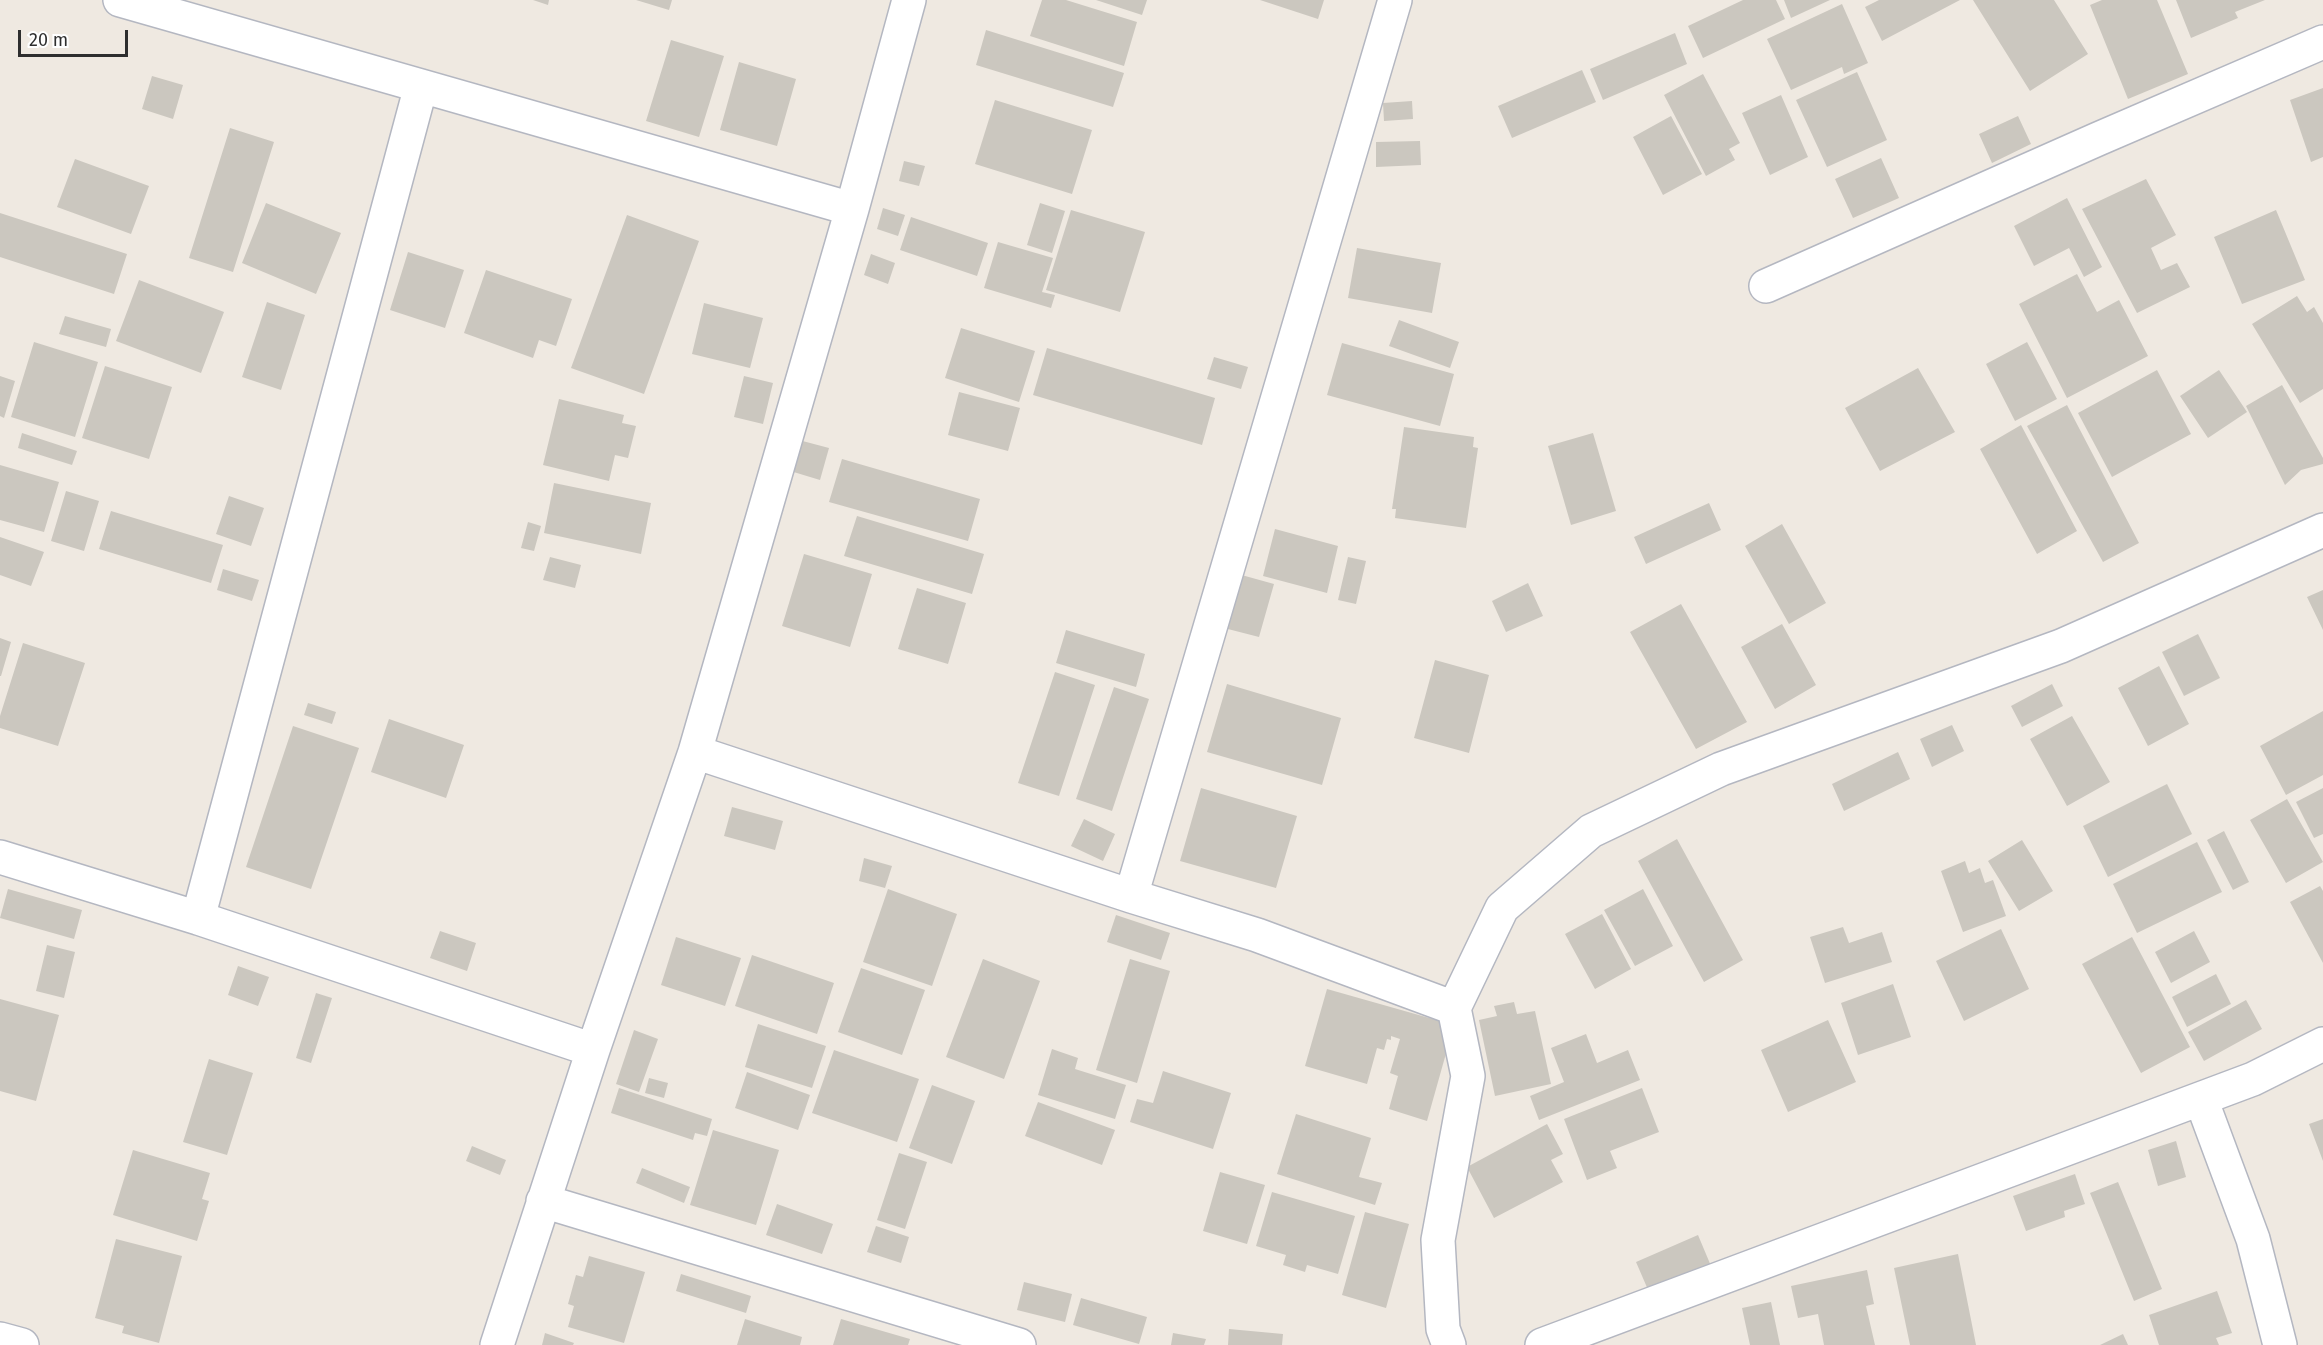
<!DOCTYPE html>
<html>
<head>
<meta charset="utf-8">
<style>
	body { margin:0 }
	#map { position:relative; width:2323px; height:1345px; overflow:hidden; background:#efe9e1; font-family:"Fira Sans",sans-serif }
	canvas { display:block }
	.scale { position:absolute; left:18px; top:30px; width:110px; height:27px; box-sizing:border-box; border:3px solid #2e2e2e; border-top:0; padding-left:8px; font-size:18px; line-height:21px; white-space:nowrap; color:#2e2e2e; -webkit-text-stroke:4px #fff; paint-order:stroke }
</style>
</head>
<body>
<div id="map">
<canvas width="2323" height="1345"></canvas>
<div class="scale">20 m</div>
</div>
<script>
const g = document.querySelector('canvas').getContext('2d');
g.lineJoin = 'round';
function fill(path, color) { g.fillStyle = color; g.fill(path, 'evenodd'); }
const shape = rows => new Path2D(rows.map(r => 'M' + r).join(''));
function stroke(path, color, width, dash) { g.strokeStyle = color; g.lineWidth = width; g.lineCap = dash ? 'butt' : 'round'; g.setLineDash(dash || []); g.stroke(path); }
fill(shape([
	[533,0,549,0,548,5],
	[636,0,672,0,669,10],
	[1042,0,1066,0,1137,22,1124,66,1030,36],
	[1096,0,1147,0,1142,15],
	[1260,0,1324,0,1318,19],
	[1743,0,1776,0,1785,19,1703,58,1688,26],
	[1784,0,1830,0,1791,18],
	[1879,0,1960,0,1882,41,1865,7],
	[1973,0,2054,0,2088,54,2030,91],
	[2102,0,2157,0,2188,74,2128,99,2090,5],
	[2176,0,2265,0,2235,12,2238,18,2191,38],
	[1842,4,1868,63,1844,74,1842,67,1791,90,1767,39],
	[986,30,1124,73,1113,107,976,65],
	[1675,33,1687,64,1603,100,1590,69],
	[671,40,724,56,699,137,646,121],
	[739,62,796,79,777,146,720,130],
	[1582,70,1596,102,1512,138,1498,106],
	[1857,72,1887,140,1827,167,1796,100],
	[1703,74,1740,143,1729,149,1735,160,1706,176,1664,95],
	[152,76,183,85,173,119,142,109],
	[2323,88,2323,157,2311,162,2290,100],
	[1781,95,1808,157,1770,175,1742,113],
	[995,100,1092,130,1072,194,975,164],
	[1412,101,1413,119,1384,121,1383,103],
	[1671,116,1702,174,1663,195,1633,137],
	[2018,116,2031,144,1992,163,1979,134],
	[230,128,274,142,233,272,189,258],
	[1420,141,1421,165,1376,167,1376,142],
	[1881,158,1899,198,1853,218,1835,179],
	[75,159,149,186,131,234,57,207],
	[904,161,925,166,919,186,899,181],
	[2146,179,2176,235,2151,248,2161,270,2177,263,2190,287,2137,313,2082,209],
	[2067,198,2102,267,2084,277,2069,248,2034,266,2014,226],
	[266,203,341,233,316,294,242,263],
	[1040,203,1065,211,1052,253,1027,245],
	[883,208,905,215,898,236,877,229],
	[1071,210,1145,232,1120,312,1046,290],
	[2276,210,2305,280,2242,304,2214,237],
	[0,213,127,254,114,294,0,257],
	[627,215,699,241,644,394,571,368],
	[911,217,988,243,977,276,900,250],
	[998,242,1053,258,1042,292,1055,295,1051,308,984,288],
	[1357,248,1441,263,1432,313,1348,298],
	[408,252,464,270,445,328,390,310],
	[871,254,895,263,888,284,864,275],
	[486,270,572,299,556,346,539,340,533,358,464,333],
	[2077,274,2097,312,2119,300,2148,356,2067,398,2019,304],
	[139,280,224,312,201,373,116,341],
	[2297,296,2307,312,2314,307,2323,323,2323,389,2300,403,2252,324],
	[267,302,305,315,281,390,242,377],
	[704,303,763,318,750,368,692,354],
	[65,316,111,329,106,347,59,334],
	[1399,320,1459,342,1450,368,1389,346],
	[961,328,1035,351,1019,402,945,378],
	[34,342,98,362,75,437,11,417],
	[2027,342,2057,399,2015,421,1986,364],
	[1342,343,1454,374,1440,426,1327,395],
	[1047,348,1215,398,1202,445,1033,395],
	[1214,357,1248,367,1241,389,1207,379],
	[105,366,172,387,149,459,82,438],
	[1918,368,1955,432,1880,471,1845,408],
	[2157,370,2191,434,2112,477,2078,413],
	[2219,370,2247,412,2208,438,2180,396],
	[0,376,15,381,4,418,0,416],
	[744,376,773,383,763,424,734,417],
	[2282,385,2323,458,2323,464,2301,470,2285,485,2246,406],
	[959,392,1020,408,1008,451,948,435],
	[559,399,624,415,622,423,636,426,628,458,615,455,609,481,543,465],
	[2067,405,2139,543,2103,562,2027,426],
	[2021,425,2077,531,2037,554,1980,449],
	[1404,427,1474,437,1473,447,1478,448,1466,528,1395,518,1396,509,1392,509],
	[22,433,77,451,72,465,18,448],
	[1593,433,1616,511,1571,525,1548,446],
	[795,439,829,448,820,480,787,470],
	[842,459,980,499,968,541,829,502],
	[0,465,59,482,44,532,0,520],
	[554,483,651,503,641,554,544,533],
	[66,491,99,501,84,551,51,541],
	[229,496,264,508,251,546,216,534],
	[1709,503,1721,530,1646,564,1634,537],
	[111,511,223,545,211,583,99,549],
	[857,516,984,554,972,594,844,556],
	[528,522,541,526,534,551,521,548],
	[1782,524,1826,603,1789,624,1745,546],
	[1275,529,1338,546,1327,593,1263,576],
	[0,537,44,552,31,586,0,575],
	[804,554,872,574,850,647,782,626],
	[550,557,581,565,575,588,543,580],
	[1348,557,1366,561,1356,604,1338,600],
	[223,569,259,580,252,601,217,590],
	[1238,574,1274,584,1259,637,1224,628],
	[1528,583,1543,616,1506,632,1492,601],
	[917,588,966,603,948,664,898,649],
	[2323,590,2323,630,2307,597],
	[1681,604,1747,722,1696,749,1630,632],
	[1782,624,1816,685,1775,709,1741,647],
	[1066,630,1145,654,1136,687,1056,663],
	[2198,634,2220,678,2184,696,2162,652],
	[0,638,11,642,1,676,0,676],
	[23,643,85,663,58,746,0,728,0,716],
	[1435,660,1489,675,1469,753,1414,738],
	[2159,666,2189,724,2148,746,2118,688],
	[1055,672,1095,685,1059,796,1018,783],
	[1227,684,1341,718,1322,785,1207,752],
	[2052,684,2063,706,2022,727,2011,706],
	[1114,687,1149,699,1112,811,1076,799],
	[308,703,336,712,332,724,304,715],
	[2323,711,2323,775,2286,795,2260,746],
	[2072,716,2110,782,2067,806,2030,739],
	[389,719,464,745,446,798,371,772],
	[1952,725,1964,751,1932,767,1920,739],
	[293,726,359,748,311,889,246,867],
	[1898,752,1910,779,1844,811,1832,784],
	[2167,784,2192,834,2108,877,2083,826],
	[1201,788,1297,816,1276,888,1180,861],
	[2323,788,2323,834,2314,838,2296,802],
	[2287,799,2323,862,2286,883,2250,820],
	[732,807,783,821,775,850,724,836],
	[1084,819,1115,834,1103,861,1071,846],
	[2224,831,2249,882,2233,890,2207,840],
	[1677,839,1743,960,1704,982,1638,861],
	[2022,840,2053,891,2019,911,1988,861],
	[2197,842,2222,892,2137,933,2113,884],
	[864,858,892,866,885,888,859,881],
	[1965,861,1969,873,1980,868,1985,883,1993,880,2006,916,1963,932,1941,871],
	[2320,886,2323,891,2323,963,2290,902],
	[8,889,82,910,74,939,0,918],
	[888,889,957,914,932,986,863,962],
	[1643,889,1673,946,1635,966,1604,910],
	[1602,914,1631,969,1595,989,1565,934],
	[1116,915,1170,933,1161,960,1107,942],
	[1843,927,1849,943,1882,932,1892,962,1825,983,1810,937],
	[2001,929,2029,989,1964,1021,1936,961],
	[440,931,476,943,467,971,430,958],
	[2194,931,2210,962,2171,983,2155,952],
	[676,937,741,958,725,1006,661,985],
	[2132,937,2190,1047,2141,1073,2082,964],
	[47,945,75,952,64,998,36,991],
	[752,955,834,983,817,1034,735,1006],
	[983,959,1040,981,1004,1079,946,1057],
	[1130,959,1170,971,1137,1083,1096,1070],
	[238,966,269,977,258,1006,228,995],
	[861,968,925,990,902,1055,838,1032],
	[2216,974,2231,1004,2187,1027,2172,997],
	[1893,984,1911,1037,1858,1055,1841,1003],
	[1327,989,1454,1025,1427,1121,1389,1109,1398,1076,1390,1073,1400,1039,1391,1036,1391,1040,1387,1039,1384,1050,1377,1048,1367,1084,1305,1066],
	[316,993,332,998,311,1063,296,1058],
	[0,999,59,1015,36,1101,0,1091],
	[2246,1000,2262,1029,2204,1061,2188,1032],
	[1514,1002,1517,1014,1535,1011,1551,1084,1495,1096,1479,1020,1497,1016,1494,1006],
	[1828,1020,1856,1082,1788,1112,1761,1050],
	[758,1024,826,1046,812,1088,745,1067],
	[634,1030,658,1039,639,1092,616,1084],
	[1586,1034,1597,1063,1628,1050,1640,1080,1539,1120,1530,1096,1564,1082,1551,1048],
	[1052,1049,1078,1058,1075,1069,1126,1085,1115,1119,1038,1095],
	[834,1050,919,1079,897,1142,812,1113],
	[209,1059,253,1073,227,1155,183,1142],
	[1163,1071,1231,1093,1213,1149,1130,1122,1137,1099,1153,1103],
	[747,1072,810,1095,798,1130,735,1108],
	[649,1078,668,1083,664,1098,645,1093],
	[932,1085,975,1101,952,1164,909,1148],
	[619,1088,712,1119,707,1136,695,1133,693,1140,611,1113],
	[1642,1088,1659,1132,1610,1151,1617,1168,1587,1180,1564,1119],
	[1038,1102,1115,1130,1102,1165,1025,1136],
	[1296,1114,1371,1138,1359,1177,1382,1183,1375,1205,1277,1174],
	[2323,1119,2323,1161,2309,1124],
	[1547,1124,1563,1154,1551,1160,1563,1182,1494,1218,1467,1167],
	[713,1130,779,1150,756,1225,690,1205],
	[2176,1141,2186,1177,2158,1186,2148,1150],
	[472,1146,506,1160,500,1175,466,1161],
	[133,1150,210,1173,202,1199,209,1201,197,1241,113,1215],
	[899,1153,927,1162,905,1229,877,1220],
	[642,1168,690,1187,684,1203,636,1183],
	[1220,1172,1265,1185,1247,1244,1203,1231],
	[2075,1174,2085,1204,2064,1211,2065,1217,2026,1231,2013,1196],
	[2118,1182,2162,1289,2134,1301,2090,1193],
	[1272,1192,1355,1216,1338,1274,1307,1265,1305,1272,1283,1265,1286,1255,1256,1246],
	[777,1204,833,1224,822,1254,766,1235],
	[1365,1212,1409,1224,1386,1308,1342,1295],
	[876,1226,909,1237,901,1263,867,1252],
	[1698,1235,1711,1266,1649,1292,1636,1262],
	[116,1239,182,1256,159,1343,122,1333,124,1326,95,1318],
	[1958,1254,1976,1345,1910,1345,1894,1268],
	[589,1256,645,1272,624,1343,568,1327,574,1306,568,1304,576,1275,583,1277],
	[1867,1270,1874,1304,1866,1306,1875,1345,1824,1345,1818,1314,1798,1318,1791,1286],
	[681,1274,751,1296,746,1313,676,1291],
	[1024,1282,1072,1294,1065,1322,1017,1310],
	[2217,1291,2232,1333,2216,1338,2219,1345,2159,1345,2149,1315],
	[1081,1298,1147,1317,1139,1344,1073,1325],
	[1771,1302,1780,1345,1750,1345,1742,1308],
	[745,1319,802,1337,800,1345,737,1345],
	[841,1319,910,1339,908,1345,833,1345],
	[1229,1329,1283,1334,1282,1345,1228,1345],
	[545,1333,574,1343,573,1345,542,1345],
	[1173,1333,1206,1339,1204,1345,1171,1345],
	[2123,1334,2128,1345,2100,1345]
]), '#cbc7bf');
const minor = shape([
	[120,0,852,209],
	[1766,286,2098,139,2323,42],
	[695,752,1131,896,1257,935,1454,1008],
	[0,857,198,918,593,1050],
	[1131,896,1395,0],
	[198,918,421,86],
	[2201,1099,2253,1239,2280,1345],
	[543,1201,1019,1345],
	[0,1339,22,1345],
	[497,1345,593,1050,695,752,852,209,909,0],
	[1449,1345,1443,1329,1438,1240,1468,1076,1454,1008,1502,908,1591,831,1721,769,2061,646,2323,530],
	[1542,1345,2253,1079,2323,1044]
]);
stroke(minor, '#b4b7c1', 36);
stroke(minor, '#fff', 33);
</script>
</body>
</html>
